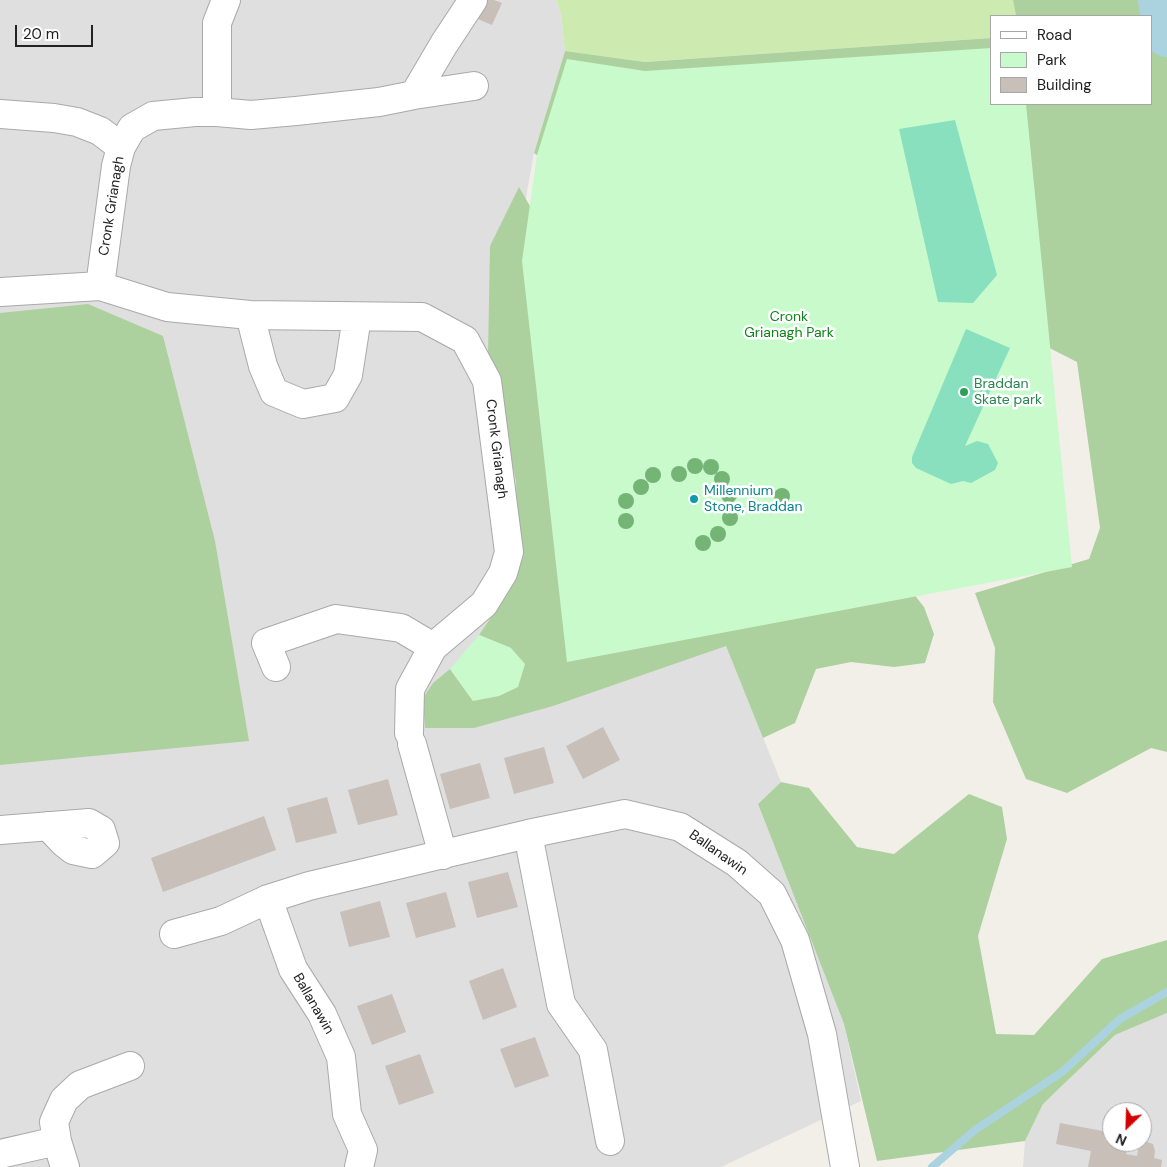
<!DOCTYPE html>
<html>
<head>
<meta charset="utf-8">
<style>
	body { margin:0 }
	#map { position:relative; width:1167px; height:1167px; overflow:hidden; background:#f2efe9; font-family:"DM Sans",sans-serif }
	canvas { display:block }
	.legend { position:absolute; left:990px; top:15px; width:162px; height:90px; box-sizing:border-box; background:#fff; border:1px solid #a7a7a7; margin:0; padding:6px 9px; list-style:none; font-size:15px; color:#222 }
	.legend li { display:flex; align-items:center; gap:10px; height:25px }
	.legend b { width:25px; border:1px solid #a7a7a7 }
	.north { position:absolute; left:1102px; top:1102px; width:50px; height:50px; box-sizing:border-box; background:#fff; border:1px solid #a7a7a7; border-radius:50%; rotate:204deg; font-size:14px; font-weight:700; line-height:20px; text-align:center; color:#222 }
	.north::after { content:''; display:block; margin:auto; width:18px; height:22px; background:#d40000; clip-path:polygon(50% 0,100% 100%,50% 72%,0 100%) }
	.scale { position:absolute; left:15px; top:25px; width:78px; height:22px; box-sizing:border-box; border:2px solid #222; border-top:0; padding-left:6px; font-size:15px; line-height:18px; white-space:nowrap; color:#222; -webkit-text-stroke:4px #fff; paint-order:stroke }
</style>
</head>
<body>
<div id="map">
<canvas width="1167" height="1167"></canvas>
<ul class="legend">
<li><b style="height:6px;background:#fff"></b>Road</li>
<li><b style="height:14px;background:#c8facc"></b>Park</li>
<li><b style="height:14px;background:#c7bfb8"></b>Building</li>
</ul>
<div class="north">N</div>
<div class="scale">20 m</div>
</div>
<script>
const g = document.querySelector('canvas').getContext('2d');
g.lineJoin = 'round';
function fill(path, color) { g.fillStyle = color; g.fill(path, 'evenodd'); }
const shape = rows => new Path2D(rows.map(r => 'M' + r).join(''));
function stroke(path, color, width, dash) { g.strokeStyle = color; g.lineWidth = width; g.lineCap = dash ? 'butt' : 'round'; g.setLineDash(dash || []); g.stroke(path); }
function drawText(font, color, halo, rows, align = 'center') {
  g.font = font + ' "DM Sans",sans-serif'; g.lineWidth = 5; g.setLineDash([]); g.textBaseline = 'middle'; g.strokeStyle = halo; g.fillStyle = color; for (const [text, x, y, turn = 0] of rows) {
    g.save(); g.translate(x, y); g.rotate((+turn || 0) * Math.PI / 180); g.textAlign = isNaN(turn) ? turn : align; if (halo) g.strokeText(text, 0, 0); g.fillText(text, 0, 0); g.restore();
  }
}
fill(shape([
	[0,0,556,0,561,14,565,51,534,153,515,259,726,646,781,782,758,804,844,1024,861,1101,721,1167,0,1167],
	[1167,1013,1167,1167,1023,1167,1025,1141,1043,1104,1115,1035],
	[1112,1112,1142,1112,1142,1142,1112,1142]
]), '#e0dfdf');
fill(shape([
	[556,0,1013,0,1016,16,991,16,991,38,645,62,565,51,561,14]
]), '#cdebb0');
fill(shape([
	[1013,0,1167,0,1167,752,1151,748,1067,793,1026,779,993,702,995,648,975,593,1089,559,1100,528,1077,362,1018,332,555,169,534,153,565,51,645,62,991,38,991,104,1151,104,1151,16,1016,16],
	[519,187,542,227,906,584,924,607,934,634,925,663,894,667,851,662,816,669,795,723,763,738,726,646,553,706,474,728,425,728,423,698,433,683,450,669,473,701,511,648,479,635,503,600,518,560,516,481,488,354,490,246],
	[88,304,163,336,215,541,249,741,0,765,0,313],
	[781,782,809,788,857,847,894,854,969,794,1002,807,1007,839,978,936,996,1034,1034,1035,1102,959,1167,940,1167,1013,1115,1035,1043,1104,1025,1141,877,1161,844,1024,758,804]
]), '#add19e');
fill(shape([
	[991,48,991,104,1026,104,1072,567,567,662,522,261,537,155,567,59,645,71],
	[479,635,511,648,525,664,518,687,499,696,473,701,450,669]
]), '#c8facc');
fill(shape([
	[955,120,997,275,973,303,938,302,899,129],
	[966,329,1010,348,965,446,977,441,988,444,998,463,995,470,971,483,963,481,951,484,916,468,912,463,912,457]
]), '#88e0be');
stroke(shape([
	[932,1167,975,1130,1062,1072,1120,1019,1167,992]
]), '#aad3df', 8);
stroke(shape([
	[1161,0,1167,34]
]), '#aad3df', 46);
fill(shape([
	[486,0,494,0,502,3,492,25,478,19],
	[603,727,620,760,583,779,566,746],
	[544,747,554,783,514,794,504,758],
	[480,763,490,798,450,809,440,774],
	[388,779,398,815,358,825,348,790],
	[327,797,337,833,296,843,287,808],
	[264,816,276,850,163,892,151,858],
	[508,872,518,907,477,918,468,882],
	[446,892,456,927,416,938,406,903],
	[380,901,390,937,349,947,340,912],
	[503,968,517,1007,483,1020,469,981],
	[392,994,406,1032,372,1045,357,1006],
	[535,1037,549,1076,515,1088,500,1049],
	[420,1054,434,1093,399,1105,385,1066],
	[1060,1123,1108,1132,1107,1138,1112,1139,1112,1142,1128,1142,1126,1154,1137,1156,1139,1145,1144,1141,1153,1144,1155,1151,1154,1158,1162,1160,1161,1167,1088,1167,1091,1151,1056,1144]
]), '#c7bfb8');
const minor = shape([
	[414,95,474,86],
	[217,112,251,115,296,111,379,102,414,95,444,44,473,0],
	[0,114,54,118,77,122,100,131,121,147],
	[100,286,116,166,121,147,132,128,153,116,195,112,217,112,217,23,226,0],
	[0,292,100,286,167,307,250,315,422,317,465,340,487,381,509,552,503,573,484,604,433,647,410,689,409,733],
	[250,315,263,366,274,392,303,404,335,398,348,375,357,317],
	[276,667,266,643,336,619,401,628,433,647],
	[412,744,443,855],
	[0,830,89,823,101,830,105,843,92,854,73,850,64,843,48,826],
	[528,834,561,1004,593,1050,610,1141],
	[268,899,293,969,322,1014,341,1057,347,1114,363,1150,359,1167],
	[174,934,221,921,268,899,309,886,528,834,625,814,680,827,737,863,772,894,795,940,822,1034,845,1167],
	[0,1154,57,1141],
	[65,1167,57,1141,54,1122,64,1100,80,1085,130,1066]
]);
stroke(minor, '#a9a9a9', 30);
stroke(minor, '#fff', 28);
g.fillStyle = '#74b475';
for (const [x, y] of [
	[695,466],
	[711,467],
	[679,474],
	[653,475],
	[722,479],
	[641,487],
	[729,495],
	[782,496],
	[626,501],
	[730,518],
	[626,521],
	[718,534],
	[703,543]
]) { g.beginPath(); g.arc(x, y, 8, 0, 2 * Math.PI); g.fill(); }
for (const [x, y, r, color] of [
	[964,392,5,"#2e9e5b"],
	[694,499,5,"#0f9aa8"]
]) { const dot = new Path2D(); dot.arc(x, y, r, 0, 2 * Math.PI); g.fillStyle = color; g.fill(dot); stroke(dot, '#fff', 2); }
drawText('14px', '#222', '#fff', [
	["Cronk Grianagh",112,206,-81],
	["Cronk Grianagh",496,449,83],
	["Ballanawin",718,853,35],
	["Ballanawin",313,1004,60]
]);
drawText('14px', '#0c8416', '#fff', [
	["Cronk",789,317],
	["Grianagh Park",789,333]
]);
drawText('14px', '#27864d', '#fff', [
	["Braddan",974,384],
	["Skate park",974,400]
], 'left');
drawText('14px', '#0d838f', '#fff', [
	["Millennium",704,491],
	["Stone, Braddan",704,507]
], 'left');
</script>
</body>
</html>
